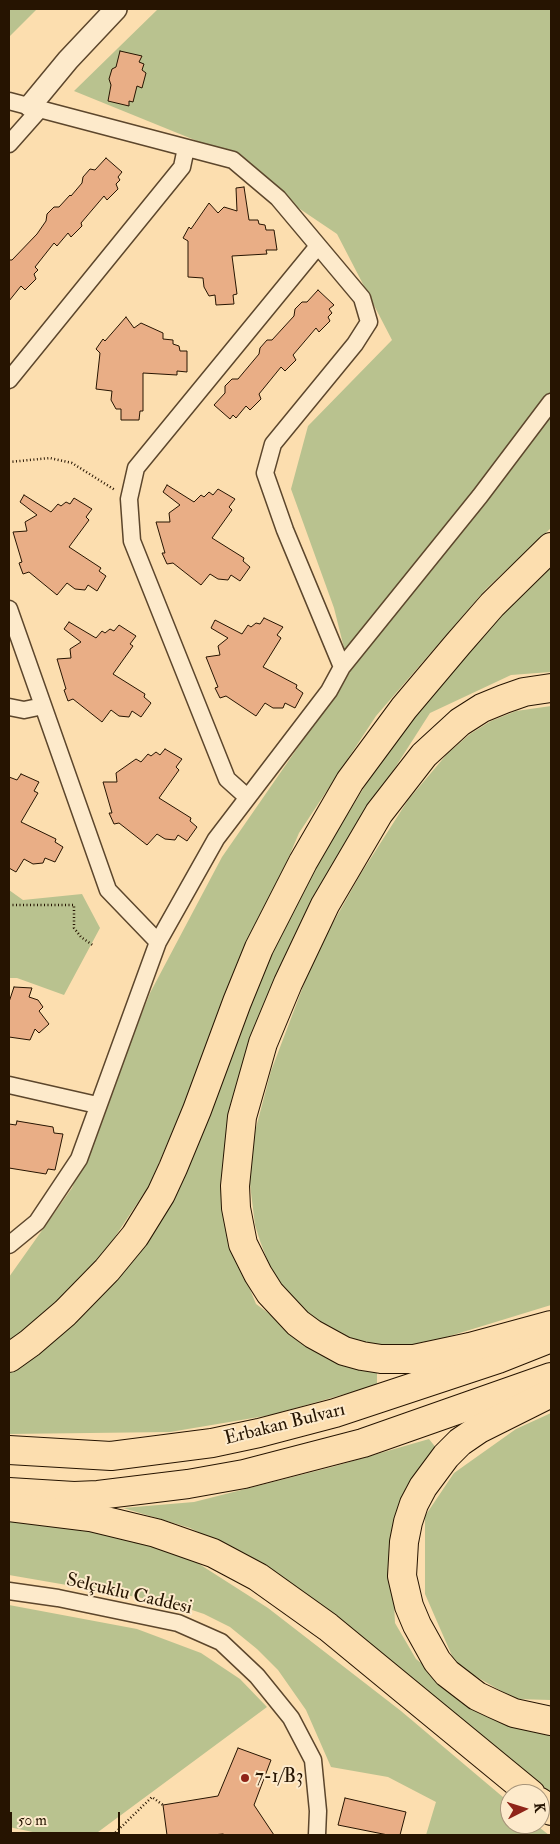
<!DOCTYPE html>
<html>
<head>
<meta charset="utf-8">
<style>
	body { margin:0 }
	#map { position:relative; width:560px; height:1844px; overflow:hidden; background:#fcdeaf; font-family:"IM FELL Double Pica",serif }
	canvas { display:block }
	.frame { position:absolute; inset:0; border:10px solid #261401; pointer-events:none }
	.north { position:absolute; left:500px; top:1784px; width:50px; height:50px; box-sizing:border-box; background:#fdeacb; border:1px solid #a7947a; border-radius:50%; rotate:85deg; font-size:14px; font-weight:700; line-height:20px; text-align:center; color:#261401 }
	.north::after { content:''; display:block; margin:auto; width:18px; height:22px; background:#8f2418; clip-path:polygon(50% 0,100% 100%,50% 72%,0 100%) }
	.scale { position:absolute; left:10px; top:1812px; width:110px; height:22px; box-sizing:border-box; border:2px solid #261401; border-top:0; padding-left:6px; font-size:15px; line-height:18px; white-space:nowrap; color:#261401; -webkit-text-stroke:4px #fdeacb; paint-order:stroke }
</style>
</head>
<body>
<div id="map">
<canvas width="560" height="1844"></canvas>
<div class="frame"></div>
<div class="north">K</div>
<div class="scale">50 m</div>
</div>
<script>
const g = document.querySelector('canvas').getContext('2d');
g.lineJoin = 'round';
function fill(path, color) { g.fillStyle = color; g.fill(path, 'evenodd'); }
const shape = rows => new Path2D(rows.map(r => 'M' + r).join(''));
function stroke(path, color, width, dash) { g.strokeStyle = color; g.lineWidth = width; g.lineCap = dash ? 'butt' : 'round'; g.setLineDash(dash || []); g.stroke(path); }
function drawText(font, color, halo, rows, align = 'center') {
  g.font = font + ' "IM FELL Double Pica",serif'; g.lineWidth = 4; g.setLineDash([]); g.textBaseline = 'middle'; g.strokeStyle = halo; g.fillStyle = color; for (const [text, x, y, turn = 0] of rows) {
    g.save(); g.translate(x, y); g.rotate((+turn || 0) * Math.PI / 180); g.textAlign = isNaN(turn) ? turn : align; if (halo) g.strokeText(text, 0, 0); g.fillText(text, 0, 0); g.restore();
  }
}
fill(shape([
	[9,9,36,10,9,37],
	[158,9,551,9,551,528,486,589,376,716,299,833,150,1184,91,1273,9,1344,9,1277,72,1188,150,993,222,857,350,672,334,608,291,489,308,426,392,340,337,234,202,143,74,91],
	[551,565,551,672,511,675,430,713,331,868,237,1081,222,1175,232,1245,256,1304,315,1347,377,1368,377,1385,271,1415,170,1432,9,1434,9,1371,49,1343,137,1257,214,1086,279,927,410,712,521,593],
	[551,706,551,1305,427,1343,393,1348,356,1343,313,1318,294,1301,281,1285,268,1262,260,1241,255,1225,249,1176,253,1139,271,1071,315,955,360,875,408,800,447,754,470,734,491,721,516,711],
	[9,890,23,900,82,894,100,928,64,995,17,978,9,978],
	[551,1413,551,1700,515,1699,456,1665,425,1594,425,1516,454,1473,516,1429],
	[429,1439,437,1449,391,1542,395,1623,416,1659,496,1720,551,1736,551,1798,336,1617,270,1568,190,1528,123,1508,194,1502,332,1467],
	[9,1519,82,1526,159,1542,196,1562,268,1608,401,1711,510,1803,510,1824,535,1824,549,1835,426,1835,436,1802,388,1777,331,1767,306,1710,278,1670,257,1649,230,1627,204,1614,171,1603,9,1575],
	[9,1605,137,1629,201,1653,240,1679,267,1707,94,1835,47,1835,9,1827]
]), '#b9c28f');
const building = shape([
	[120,51,142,56,139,62,144,64,142,70,146,73,142,88,137,86,133,102,129,101,129,106,108,101,111,85,109,79,112,69,116,67,120,51],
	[106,158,122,172,118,177,120,180,116,184,118,189,107,200,104,196,81,223,82,226,71,237,68,233,57,246,54,243,35,267,38,270,34,274,36,279,25,290,21,286,9,301,9,260,12,260,37,234,46,221,47,214,54,207,59,207,70,195,71,196,82,183,83,177,90,169,95,170,106,158],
	[244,187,249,220,258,220,259,224,265,225,266,230,274,230,277,250,266,250,267,254,232,256,237,294,233,295,234,304,216,305,215,295,209,296,204,287,203,278,188,277,188,241,183,238,189,227,191,229,209,203,218,213,224,207,237,211,236,188,244,187],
	[318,290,334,305,329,309,332,313,328,317,330,321,319,332,316,328,293,355,296,360,285,371,281,367,259,394,261,399,250,410,246,406,236,418,233,415,230,419,214,405,225,393,225,386,232,379,238,379,259,354,260,348,267,340,272,340,294,316,295,309,302,302,307,302,318,290],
	[126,317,134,328,141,323,163,333,163,339,173,340,173,344,179,346,180,351,187,351,187,372,177,371,177,375,143,373,143,411,140,411,139,420,121,420,121,409,116,409,111,400,112,391,96,389,100,353,96,349,103,339,105,341,126,317],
	[167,485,194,502,201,495,204,497,209,492,213,495,218,489,235,499,229,507,232,510,212,538,244,558,243,561,250,567,240,581,231,575,228,580,218,579,210,574,201,585,173,563,167,564,162,553,165,553,156,522,170,522,169,513,180,505,163,492,167,485],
	[24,495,51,512,58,504,61,506,66,502,70,504,74,498,92,509,86,517,89,520,69,547,101,568,99,571,106,576,97,591,88,585,85,590,75,589,67,583,57,595,29,572,23,574,19,563,22,562,13,532,27,531,25,522,37,515,20,502,24,495],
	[264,618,283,627,277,635,281,638,263,667,297,685,296,688,303,693,295,708,285,703,283,708,273,708,265,703,256,716,226,696,220,698,215,688,218,687,206,657,220,655,218,646,228,638,211,628,215,620,242,634,248,625,251,627,256,623,260,624,264,618],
	[69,622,96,638,102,631,105,633,110,629,114,631,119,625,136,636,130,644,133,646,113,674,145,694,144,697,151,703,141,717,132,711,129,717,119,716,111,710,102,722,73,699,68,701,64,690,66,689,57,659,71,658,70,649,81,642,64,629,69,622],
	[165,749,182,759,176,767,179,770,159,798,191,818,190,821,197,827,187,841,178,835,175,840,165,839,157,834,147,845,119,823,114,824,109,813,112,813,103,782,117,782,116,773,136,759,141,762,148,754,151,756,156,752,160,755,165,749],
	[21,774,39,782,34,791,38,793,21,822,56,839,55,842,63,847,55,862,45,858,43,863,33,864,24,859,16,872,9,868,9,777,17,780,21,774],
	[14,987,32,988,29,997,38,1000,43,1007,39,1011,49,1024,39,1033,35,1029,30,1040,9,1037,9,1002,14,987],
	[17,1121,53,1127,54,1133,63,1134,55,1170,48,1169,46,1174,9,1168,9,1124,16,1125,17,1121],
	[238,1748,271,1760,254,1805,274,1835,225,1835,223,1834,212,1835,167,1835,163,1805,218,1796,238,1748],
	[345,1798,406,1812,400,1835,388,1835,338,1825,345,1798]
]);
fill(building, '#e9ae86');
stroke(building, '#261401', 1);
const minor = shape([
	[9,101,233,160,278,198,362,298,369,322,355,344,273,444,265,473,285,530,342,667],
	[9,144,40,109],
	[9,380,182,167,186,148],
	[9,609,108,890,158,942],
	[9,707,24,710,43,706],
	[247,797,227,779,132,541,129,499,136,468,318,246],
	[9,1085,97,1105],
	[9,1245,37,1222,79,1159,158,942,216,839,329,691,342,667,480,496,551,402],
	[9,1591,58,1598,178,1623,221,1642,257,1676,291,1718,313,1760,318,1811,317,1835]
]);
const tertiary = shape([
	[30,106,68,60,116,9]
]);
const trunk = shape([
	[9,1450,111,1456,212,1443,259,1433,335,1413,498,1359,551,1338],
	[9,1492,74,1496,98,1495,188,1484,244,1474,363,1443,551,1377]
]);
const motorway = shape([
	[551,688,524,692,504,699,482,708,460,722,424,755,379,813,325,905,288,983,263,1043,242,1117,235,1186,236,1208,243,1244,258,1274,270,1293,298,1323,313,1334,344,1351,362,1356,381,1359,414,1359,470,1347,551,1325],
	[9,1358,30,1343,65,1313,107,1270,135,1236,161,1194,173,1168,197,1110,237,1002,259,948,303,862,350,781,404,708,458,644,492,605,551,547],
	[551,1393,479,1429,460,1442,446,1456,423,1487,414,1504,408,1522,404,1542,402,1576,409,1606,417,1625,437,1661,447,1673,477,1696,494,1704,514,1713,551,1721],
	[9,1507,90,1517,156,1533,213,1553,258,1577,328,1627,531,1794],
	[540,1802,551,1811]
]);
stroke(minor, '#5c462c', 19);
stroke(tertiary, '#5c462c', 24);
stroke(trunk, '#261401', 30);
stroke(motorway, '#261401', 30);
stroke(shape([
	[9,462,50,458,72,463,115,490],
	[9,905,74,905,74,928,81,937,94,946],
	[113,1835,152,1797,163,1805]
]), '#261401', 2.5, [1, 2.5]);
stroke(minor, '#fdeacb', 16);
stroke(tertiary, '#fdeacb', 21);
stroke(trunk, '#fcdeaf', 28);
stroke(motorway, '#fcdeaf', 28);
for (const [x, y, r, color] of [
	[245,1778,5,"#8f2418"]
]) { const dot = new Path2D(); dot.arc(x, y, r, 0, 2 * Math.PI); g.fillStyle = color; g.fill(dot); stroke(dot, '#fdeacb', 2); }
drawText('19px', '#261401', '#fdeacb', [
	["Erbakan Bulvarı",285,1425,-14],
	["Selçuklu Caddesi",129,1595,13]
]);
drawText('19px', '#261401', '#fdeacb', [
	["7-1/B3",255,1778]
], 'left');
</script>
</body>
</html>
